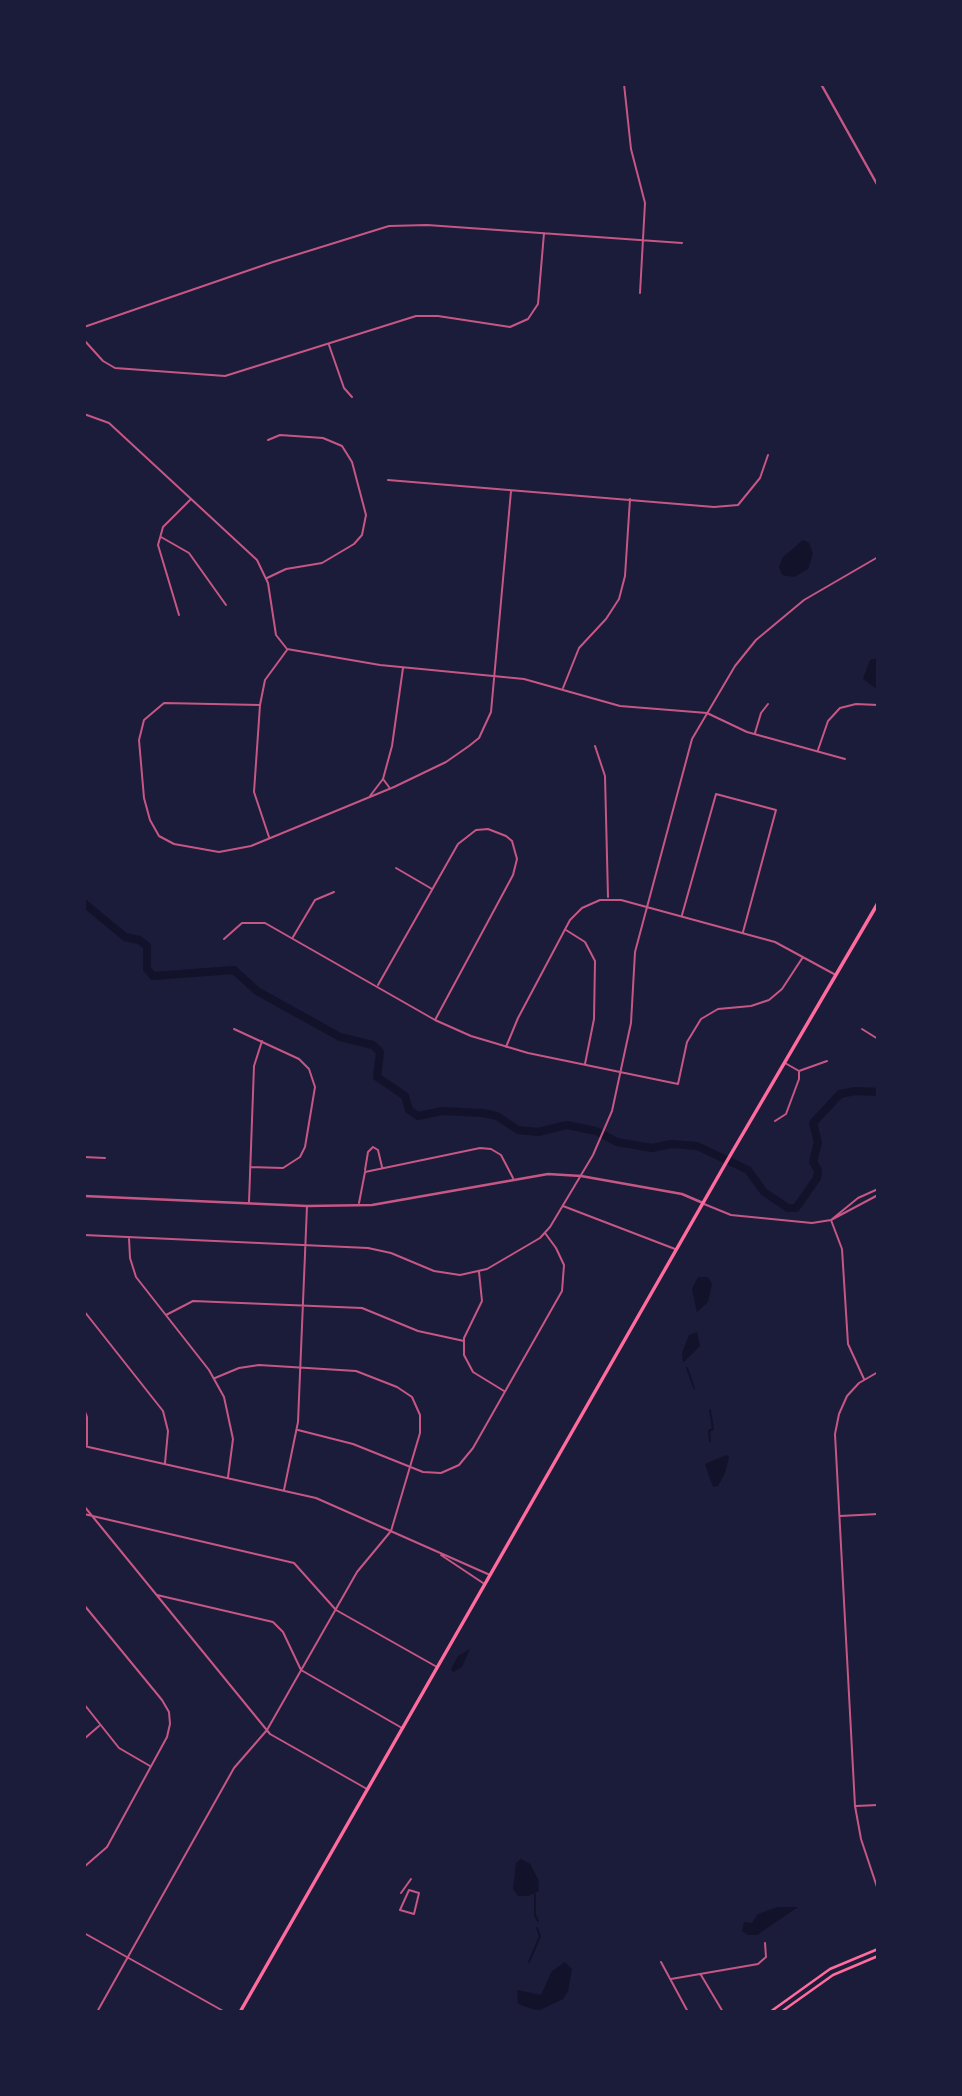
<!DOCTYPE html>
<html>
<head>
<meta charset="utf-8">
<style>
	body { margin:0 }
	#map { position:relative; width:962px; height:2096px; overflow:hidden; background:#1b1b3a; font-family:Roboto,sans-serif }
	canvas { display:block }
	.frame { position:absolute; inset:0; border:86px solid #1b1b3a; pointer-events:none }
</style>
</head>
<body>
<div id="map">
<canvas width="962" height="2096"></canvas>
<div class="frame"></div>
</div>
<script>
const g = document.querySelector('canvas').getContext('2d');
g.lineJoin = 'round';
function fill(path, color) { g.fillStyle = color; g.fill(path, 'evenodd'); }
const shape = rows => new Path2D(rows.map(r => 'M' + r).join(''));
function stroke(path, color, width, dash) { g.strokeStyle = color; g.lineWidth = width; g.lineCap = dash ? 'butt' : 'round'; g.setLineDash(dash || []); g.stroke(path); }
fill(shape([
	[803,540,809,543,813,554,808,569,794,577,782,575,779,567,783,557],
	[878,658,878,690,863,679,870,660],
	[698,1277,708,1277,712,1284,708,1302,697,1312,692,1289],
	[697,1332,700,1346,683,1363,682,1353,689,1335],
	[726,1455,729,1457,725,1473,718,1486,713,1487,705,1464],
	[470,1649,462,1667,453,1672,451,1669,458,1656],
	[521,1859,530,1864,538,1879,539,1891,528,1896,518,1896,513,1889,516,1863],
	[778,1907,798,1907,757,1935,748,1935,742,1931,744,1922,752,1923,758,1914],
	[565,1962,572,1969,568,1991,563,1999,538,2011,518,2004,517,1990,541,1995,552,1971]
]), '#12122b');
stroke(shape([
	[687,1368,694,1388],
	[710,1410,713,1429,709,1431,710,1441],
	[535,1894,535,1915,538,1921],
	[529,1962,540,1936,537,1928]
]), '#12122b', 2);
stroke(shape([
	[84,903,125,937,139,940,147,946,147,969,153,976,234,970,257,991,340,1037,373,1045,380,1052,377,1077,405,1096,409,1110,418,1116,442,1111,483,1113,497,1116,518,1130,538,1132,567,1125,596,1131,617,1142,652,1148,671,1144,697,1146,748,1170,764,1192,788,1208,796,1208,817,1178,818,1170,813,1162,818,1142,813,1123,840,1094,855,1091,878,1092]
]), '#12122b', 8);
stroke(shape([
	[409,1890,419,1893,414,1914,400,1910,409,1890],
	[401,1893,411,1879]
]), '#c65784', 2);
stroke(shape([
	[624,84,631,149,645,203,640,293],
	[84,327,273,262,389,226,427,225,682,243],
	[84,340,103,361,115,368,225,376,416,316,438,316,510,327,528,319,538,304,544,233],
	[329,345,344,388,352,397],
	[84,414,109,423,257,560,268,583,276,635,287,649,380,665,524,679,620,706,707,713,747,732,845,759],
	[388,480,714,507,738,505,760,478,768,455],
	[161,537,189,553,226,605],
	[267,578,286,569,322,563,354,544,362,535,366,515,352,462,342,446,323,438,280,435,268,440],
	[179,615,158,545,163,527,190,500],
	[563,688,579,648,606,619,619,599,625,576,630,499],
	[260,705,164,703,144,720,139,740,144,798,150,820,159,836,174,844,219,852,251,846,394,787,446,762,469,746,479,738,491,712,511,491],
	[755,733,761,713,768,704],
	[595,746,605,776,608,897],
	[818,750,828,721,840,708,856,704,878,705],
	[383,779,392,746,403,668],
	[370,796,383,779,389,787],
	[269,837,254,792,260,705,265,680,287,650],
	[396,868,432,889],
	[682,915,716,794,776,810,743,932],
	[566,930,585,942,595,961,594,1019,585,1064],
	[293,937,315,900,334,892],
	[224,939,242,923,265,923,435,1020,471,1036,528,1053,678,1084,687,1042,701,1019,718,1009,751,1006,769,1000,782,989,803,957],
	[378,985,458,844,476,830,488,829,506,836,512,841,517,859,513,875,435,1020],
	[234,1029,299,1059,309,1069,315,1087,305,1147,300,1157,283,1168,250,1167],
	[862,1029,878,1039],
	[506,1047,518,1018,570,920,582,908,600,900,621,900,775,942,834,974],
	[799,1071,827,1061],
	[775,1121,786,1114,799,1079,799,1071,785,1063],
	[84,1157,105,1158],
	[365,1170,368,1152,373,1147,378,1150,382,1167],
	[878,1189,858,1198,831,1220,878,1195],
	[249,1202,254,1066,262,1041],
	[359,1203,365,1172,480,1148,491,1149,501,1155,513,1178],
	[704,1204,731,1215,812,1223,831,1220,842,1249,848,1344,864,1379],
	[563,1206,675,1249],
	[84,1235,368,1248,391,1253,434,1271,460,1275,487,1269,540,1238,550,1227,593,1155,612,1111,631,1023,635,952,692,739,735,666,756,640,804,600,878,557],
	[129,1238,130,1258,136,1277,209,1370,224,1397,233,1439,228,1477],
	[479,1272,482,1301,464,1338,464,1355,473,1372,504,1391],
	[84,1311,163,1411,168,1431,165,1463],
	[166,1315,193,1301,362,1308,418,1331,464,1341],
	[878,1372,859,1383,847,1396,839,1414,835,1434,855,1806,861,1839,878,1890],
	[84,1409,87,1417,87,1445],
	[298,1430,353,1444,423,1472,441,1473,459,1465,473,1448,562,1291,564,1265,556,1248,545,1233],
	[84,1446,316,1498,490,1575],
	[284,1490,298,1422,307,1206],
	[84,1506,270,1734,367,1789],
	[84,1514,294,1563,336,1610,437,1667],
	[840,1516,878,1514],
	[441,1555,483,1583],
	[157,1595,273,1622,283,1632,301,1670,402,1728],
	[84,1605,162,1700,169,1712,170,1724,167,1737,107,1847,84,1867],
	[84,1704,119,1748,150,1766],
	[84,1739,99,1726],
	[856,1806,878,1805],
	[84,1933,225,2012],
	[661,1962,688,2012],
	[701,1975,723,2012],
	[671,1979,758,1964,766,1957,765,1943],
	[97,2012,234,1768,267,1730,357,1572,391,1531,420,1433,420,1415,412,1397,397,1387,356,1371,259,1365,239,1368,215,1378]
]), '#c65784', 2);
stroke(shape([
	[821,84,878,186],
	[84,1196,307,1206,372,1205,548,1174,581,1176,682,1194,703,1203]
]), '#c65784', 2.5);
stroke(shape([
	[770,2012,830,1969,878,1949],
	[781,2012,833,1975,878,1956]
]), '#ff6b9d', 2.5);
stroke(shape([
	[240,2012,731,1154,878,903]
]), '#ff6b9d', 3.5);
</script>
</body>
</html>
